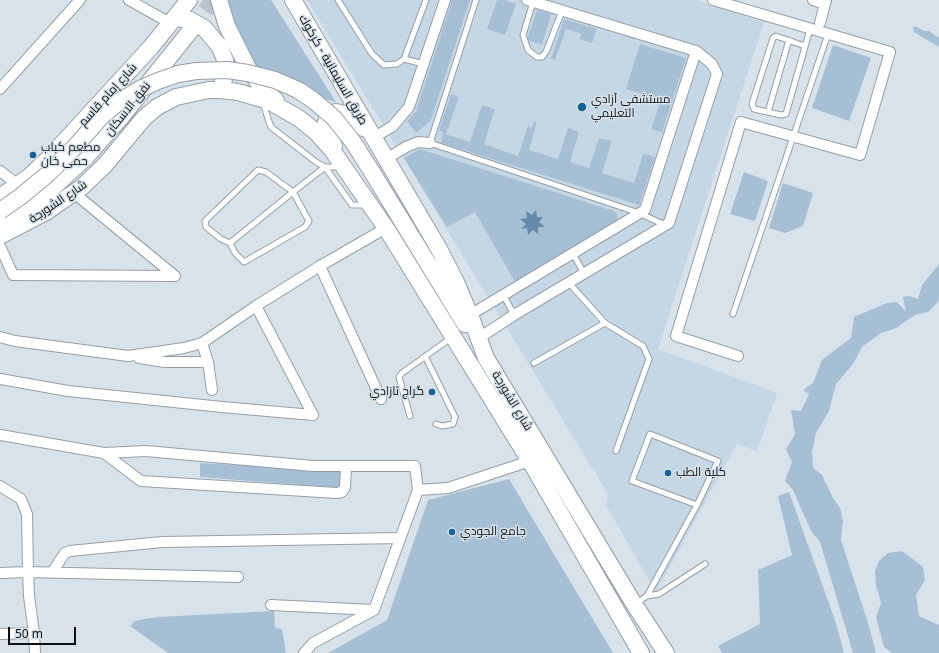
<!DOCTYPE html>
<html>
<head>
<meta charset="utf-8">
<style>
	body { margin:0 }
	#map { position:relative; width:939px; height:653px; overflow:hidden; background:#d8e2eb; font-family:"Noto Sans",sans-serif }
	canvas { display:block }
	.scale { position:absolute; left:8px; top:627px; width:68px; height:18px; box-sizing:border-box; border:2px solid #0d1114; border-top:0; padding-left:5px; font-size:12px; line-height:14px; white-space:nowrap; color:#0d1114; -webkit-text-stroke:3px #d8e2eb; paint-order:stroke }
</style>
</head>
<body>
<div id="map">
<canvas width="939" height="653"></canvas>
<div class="scale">50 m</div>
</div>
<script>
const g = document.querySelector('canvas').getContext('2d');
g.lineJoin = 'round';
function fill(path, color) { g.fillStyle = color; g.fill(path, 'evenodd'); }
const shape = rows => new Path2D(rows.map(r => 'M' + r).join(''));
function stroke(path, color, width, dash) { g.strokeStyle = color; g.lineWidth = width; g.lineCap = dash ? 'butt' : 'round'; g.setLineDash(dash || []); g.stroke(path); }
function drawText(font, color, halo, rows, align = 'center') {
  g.font = font + ' "Noto Sans",Cairo,sans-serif'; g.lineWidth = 3; g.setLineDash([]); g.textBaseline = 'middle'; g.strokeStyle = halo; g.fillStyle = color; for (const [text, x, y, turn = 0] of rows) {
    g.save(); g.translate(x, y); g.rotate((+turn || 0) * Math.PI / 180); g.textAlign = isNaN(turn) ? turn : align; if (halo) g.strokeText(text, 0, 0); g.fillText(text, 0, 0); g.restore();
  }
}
fill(shape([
	[307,0,452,0,416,111,407,121,431,120,470,0,497,0,487,29,515,4,505,0,696,0,764,22,658,349,777,393,757,451,737,444,656,592,606,505,608,494],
	[564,19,596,29,592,43,581,34,566,29],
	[640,44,686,58,652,128,661,100],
	[451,94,458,97,446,134,470,142,482,105,495,110,484,144,518,156,528,126,532,128,534,121,537,122,528,150,558,159,568,128,579,132,570,162,589,168,599,138,612,142,602,173,634,183,643,154,639,205,441,143],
	[420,149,614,211,617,214,617,219,615,222,515,282,475,211,405,158]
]), '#c5d6e4');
fill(shape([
	[227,0,271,0,336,102,316,97,259,69,246,51,236,32],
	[452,0,470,0,431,120,416,133,407,121,416,111],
	[497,0,505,0,516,4,505,35,487,29],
	[537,10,551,14,542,44,527,40],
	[564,19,597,29,592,43,580,39,581,34,566,29,555,60,551,59],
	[913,27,917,27,924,31,929,31,939,38,939,47,914,32],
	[640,44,686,58,662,132,651,129,661,100,626,89],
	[833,45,871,58,849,121,812,108],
	[451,94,459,97,446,134,470,142,482,105,495,109,484,144,518,156,528,126,532,127,534,121,537,122,529,150,558,159,568,128,579,132,570,162,589,168,599,138,612,141,602,173,634,183,643,154,655,157,639,205,441,143,443,132,439,130],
	[420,149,614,211,617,214,617,219,615,222,515,282,475,212,447,227,404,158],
	[744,172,768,181,755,221,730,214],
	[783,183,813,193,803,226,785,233,769,228],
	[939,264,939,301,928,312,915,315,896,328,881,333,862,347,853,364,836,384,829,411,816,433,812,452,813,468,822,475,833,498,840,508,843,521,841,540,869,626,876,653,853,653,820,542,811,531,793,490,785,481,792,462,786,449,795,434,791,410,801,411,809,394,803,390,813,383,822,360,851,338,854,317,887,303,897,302,906,312,903,297,909,296,918,299,922,285],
	[200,463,341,470,341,488,200,477],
	[509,479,613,653,328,653,387,620,428,500],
	[789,492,836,623,844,653,722,653,718,646,760,624,758,570,792,555,778,496],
	[902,551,923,567,925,580,916,595,919,616,939,625,939,653,892,653,884,647,876,617,881,603,876,586,875,571,879,561,888,553],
	[274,611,275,628,282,629,286,653,168,653,130,626,135,621,144,619,158,617]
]), '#a6bfd5');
fill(shape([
	[536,210,537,217,543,217,539,222,545,227,538,227,538,234,533,230,528,235,527,228,521,229,526,224,520,219,527,218,526,211,532,215]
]), '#658baa');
stroke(shape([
	[191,30,213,0]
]), '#bac3cb', 16, [16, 8]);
const lane = shape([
	[338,0,372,54,384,65,397,64,404,59,424,64],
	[476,0,430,143,639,213,665,225],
	[533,2,523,35,528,50,537,57,542,57,546,52,562,11],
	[805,46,776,36,773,38,752,104,754,109,781,115,786,114,810,29],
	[404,59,426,0],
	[263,102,268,119,271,127,316,162,325,167,339,167],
	[768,112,789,40],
	[230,243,235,253,244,262,305,227,309,221,293,192,266,172,258,170,205,221,206,227,221,239,230,243,293,192,325,167,352,205,366,205],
	[573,254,584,273],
	[569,283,605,323,643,346,649,359,616,451],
	[504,296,514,315],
	[733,314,828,34],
	[425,356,455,417,453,424,442,426,436,424],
	[534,363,605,323],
	[410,416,399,377,402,373,451,338],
	[647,596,659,594,705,564],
	[635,604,647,596,697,505,632,481,650,434,718,461,697,505]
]);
const street = shape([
	[129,0,170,23],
	[713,0,890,52,860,155,741,122,676,336,738,356],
	[813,0,825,4],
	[820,23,826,0],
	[0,89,80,0],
	[373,138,393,126,409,107,445,0],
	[386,159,406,147,418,142,430,143],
	[0,171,18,185],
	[74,193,175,276],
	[0,246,13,275,175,276],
	[320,266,381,399],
	[256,306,313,415],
	[470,315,645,210,696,51],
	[0,337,15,341,128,356,184,348,202,343,256,306,320,266,386,228],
	[479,338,514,315,669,223,717,74,712,64,696,51,527,0],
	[202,343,208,362,212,390],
	[139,358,165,362,208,362],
	[0,379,68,391,222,407,313,415],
	[0,435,104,453,146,451,313,466,415,466,418,490,374,610,313,643,304,653],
	[104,453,141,481,337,493,342,492,345,487,346,466],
	[0,486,21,499,27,514,28,572,29,596,34,633,35,653],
	[418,490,448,488,530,461],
	[0,573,28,572,238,577],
	[52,573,62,557,65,553,70,551,162,542,400,538],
	[271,605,374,610],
	[0,634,34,633]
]);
const primary = shape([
	[219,0,227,26,248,68,260,85,276,101],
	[293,0,439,249,456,282,470,315,486,358,634,604,666,653],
	[181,19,190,20,204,28,220,47,225,60,226,69,224,79,220,90],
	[334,146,325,126,327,119,331,114,336,112,345,114,353,119,363,128],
	[372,172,465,324],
	[0,197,30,176,52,155,151,47,189,0],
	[0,224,22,211,48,192,86,157,122,116,191,30],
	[0,236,46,212,82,187,105,165,144,118,157,107,176,97,209,90,220,90,238,92,269,101,300,119,316,132,332,150,386,228,530,461,641,653]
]);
stroke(lane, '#969fa8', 7);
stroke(street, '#969fa8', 12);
stroke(primary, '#969fa8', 18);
stroke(lane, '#fff', 5);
stroke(street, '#fff', 10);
stroke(primary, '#fff', 16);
const primaryBridge = shape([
	[0,211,20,197,49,173,74,148,101,117,120,101,140,89,158,81,178,74,196,71,227,70,248,73,275,80,298,90,313,100,334,118,353,142,372,172]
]);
stroke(primaryBridge, '#969fa8', 18, []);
stroke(primaryBridge, '#fff', 16);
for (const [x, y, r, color] of [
	[582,107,5,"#166295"],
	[33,155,4,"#166295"],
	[432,392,4,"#166295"],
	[668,473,4,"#166295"],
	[452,532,4,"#166295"]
]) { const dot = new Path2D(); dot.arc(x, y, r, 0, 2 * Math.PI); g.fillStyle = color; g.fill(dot); stroke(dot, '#d8e2eb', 1.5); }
drawText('12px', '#0d1114', '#d8e2eb', [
	["طريق السليمانية - كركوك",333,70,60],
	["شارع إمام قاسم",108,95,-48],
	["نفق الاسكان",128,109,-51],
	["شارع الشورجة",58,202,-34],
	["شارع الشورجة",512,401,59]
]);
drawText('12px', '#0d1114', '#d8e2eb', [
	["مستشفى آزادي",591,100],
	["التعليمي",591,114],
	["مطعم كباب",41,148],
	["حمى خان",41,162],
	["گراج ئازادي",424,392,"right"],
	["كلية الطب",676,473],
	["جامع الجودي",460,532]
], 'left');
</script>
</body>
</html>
